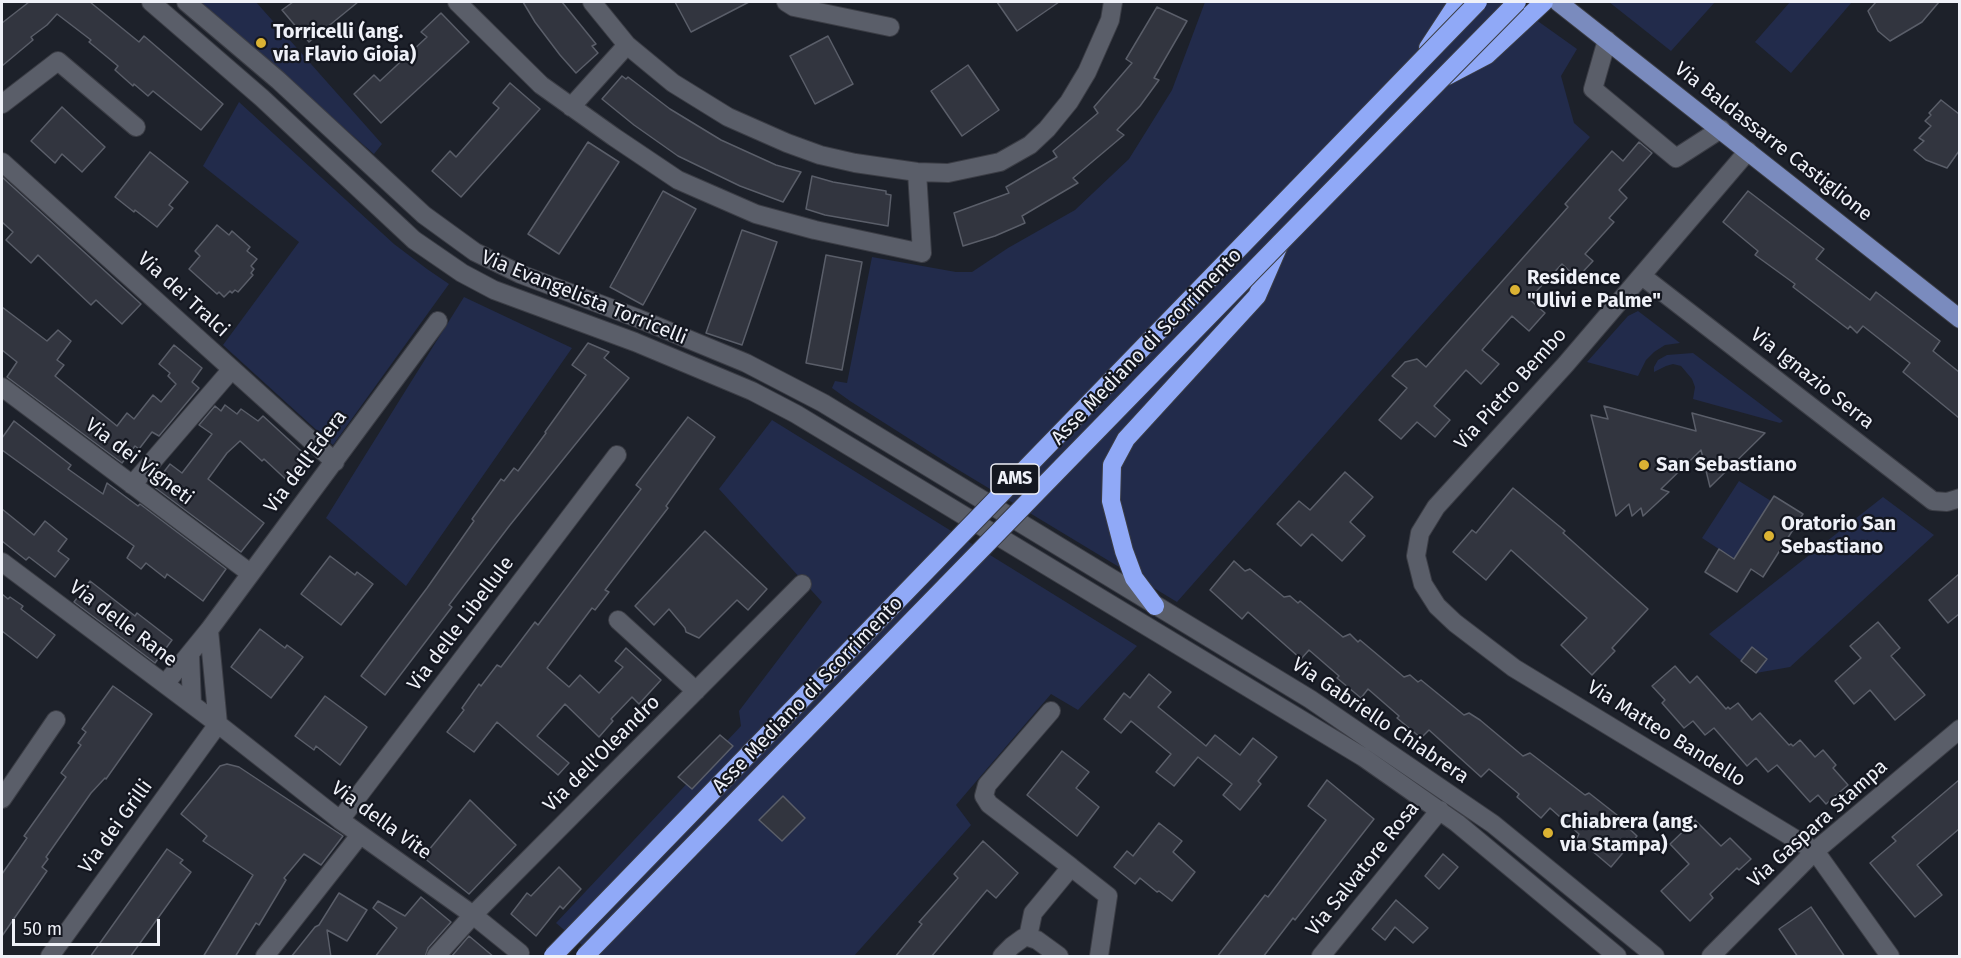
<!DOCTYPE html>
<html>
<head>
<meta charset="utf-8">
<style>
	body { margin:0 }
	#map { position:relative; width:1961px; height:958px; overflow:hidden; background:#1d212a; font-family:"Fira Sans",sans-serif }
	canvas { display:block }
	.frame { position:absolute; inset:0; border:3px solid #eff1f8; pointer-events:none }
	.scale { position:absolute; left:12px; top:919px; width:148px; height:27px; box-sizing:border-box; border:3px solid #eff1f8; border-top:0; padding-left:8px; font-size:18px; line-height:21px; white-space:nowrap; color:#eff1f8; -webkit-text-stroke:4px #141720; paint-order:stroke }
</style>
</head>
<body>
<div id="map">
<canvas width="1961" height="958"></canvas>
<div class="frame"></div>
<div class="scale">50 m</div>
</div>
<script>
const g = document.querySelector('canvas').getContext('2d');
g.lineJoin = 'round';
function fill(path, color) { g.fillStyle = color; g.fill(path, 'evenodd'); }
const shape = rows => new Path2D(rows.map(r => 'M' + r).join(''));
function stroke(path, color, width, dash) { g.strokeStyle = color; g.lineWidth = width; g.lineCap = dash ? 'butt' : 'round'; g.setLineDash(dash || []); g.stroke(path); }
function drawText(font, color, halo, rows, align = 'center') {
  g.font = font + ' "Fira Sans",sans-serif'; g.lineWidth = 4.5; g.setLineDash([]); g.textBaseline = 'middle'; g.strokeStyle = halo; g.fillStyle = color; for (const [text, x, y, turn = 0] of rows) {
    g.save(); g.translate(x, y); g.rotate((+turn || 0) * Math.PI / 180); g.textAlign = isNaN(turn) ? turn : align; if (halo) g.strokeText(text, 0, 0); g.fillText(text, 0, 0); g.restore();
  }
}
fill(shape([
	[198,2,256,2,382,144,374,154],
	[1205,2,1511,2,1577,49,1561,76,1574,123,1590,137,1402,347,1177,602,952,466,850,401,832,388,835,381,847,383,872,257,956,272,972,272,1008,248,1075,210,1129,159,1172,90],
	[1609,2,1715,2,1671,51],
	[1790,2,1852,2,1791,73,1755,42],
	[239,102,394,244,427,269,449,284,333,445,223,345,299,242,203,166],
	[464,297,572,348,406,586,326,518],
	[1638,311,1680,343,1665,345,1654,352,1646,360,1638,376,1587,362,1628,316],
	[1693,353,1783,421,1780,423,1693,399,1695,387,1692,379,1681,366,1673,364,1666,366,1654,372,1654,367,1658,360,1667,355],
	[772,420,1137,646,1078,710,1051,694,956,805,971,825,854,956,595,956,556,923,741,726,739,711,822,602,719,489],
	[1739,481,1771,501,1734,559,1702,538],
	[1883,497,1934,535,1790,667,1756,673,1709,634]
]), '#222b4b');
const building = shape([
	[29,2,90,2,139,42,144,36,223,104,201,130,153,91,148,96,134,84,133,86,115,70,118,66,89,42,91,40,57,14,47,25,31,37,33,40,2,66,2,23,29,2],
	[293,2,358,2,309,42,282,10,293,2],
	[523,2,562,2,596,44,592,46,598,53,576,73,560,55,535,22,523,2],
	[675,2,749,2,691,32,675,2],
	[997,2,1059,2,1017,31,997,2],
	[1876,2,1939,2,1922,22,1890,41,1878,31,1868,11,1876,2],
	[1157,7,1187,21,1154,78,1159,80,1140,106,1117,130,1124,135,1073,178,1078,183,1022,216,1025,223,995,236,963,246,954,213,1009,193,1006,187,1057,157,1053,151,1098,113,1094,107,1132,63,1126,59,1157,7],
	[441,13,469,42,381,123,354,94,374,75,380,81,427,37,421,32,441,13],
	[828,36,853,84,815,104,790,56,828,36],
	[968,65,999,110,962,136,931,91,968,65],
	[622,76,626,79,628,77,670,109,721,140,776,165,801,172,783,202,740,186,678,156,634,125,602,99,622,76],
	[510,83,540,109,461,197,432,171,450,151,456,157,499,108,493,103,510,83],
	[1941,100,1959,114,1959,151,1947,168,1926,160,1914,150,1924,141,1919,138,1931,126,1925,121,1931,115,1929,113,1941,100],
	[62,107,105,147,82,172,62,154,55,163,31,141,62,107],
	[588,142,619,162,559,254,528,234,588,142],
	[1639,142,1652,153,1619,190,1627,198,1609,218,1614,222,1585,254,1593,261,1577,278,1562,264,1529,299,1545,313,1529,331,1512,316,1482,350,1499,364,1481,384,1466,370,1434,406,1450,420,1435,437,1417,422,1401,439,1379,420,1407,388,1392,376,1405,362,1417,359,1426,367,1568,207,1565,204,1612,151,1623,161,1639,142],
	[150,152,188,182,169,205,173,208,157,227,135,210,134,212,115,197,150,152],
	[812,176,833,182,886,191,886,194,891,195,888,226,825,215,806,209,812,176],
	[2,177,141,304,122,324,96,300,91,305,38,255,31,263,6,240,13,232,2,222,2,177],
	[663,191,696,209,643,305,610,287,663,191],
	[1748,191,1824,249,1816,259,1870,300,1876,292,1940,341,1933,351,1959,372,1959,418,1903,372,1910,363,1863,326,1857,333,1850,326,1848,329,1793,287,1795,284,1755,255,1758,251,1723,222,1748,191],
	[217,225,229,235,232,231,250,247,247,251,257,259,251,266,254,269,251,273,253,275,238,292,235,290,232,293,230,291,224,297,219,292,217,294,189,269,200,256,195,251,217,225],
	[742,230,777,242,742,345,706,333,742,230],
	[826,255,862,262,842,370,806,363,826,255],
	[2,307,47,341,58,330,71,341,57,360,64,365,55,376,117,426,127,413,134,419,153,395,161,402,176,384,168,376,170,373,159,364,174,345,202,368,192,382,199,388,159,436,152,432,139,449,135,446,122,463,7,377,17,362,2,350,2,307],
	[588,343,609,352,604,358,629,378,510,525,449,605,452,607,385,695,361,676,427,588,474,521,472,519,501,479,504,481,514,468,518,471,546,433,545,432,586,375,572,365,588,343],
	[225,405,237,414,241,409,258,421,263,416,312,461,293,486,264,459,262,461,240,441,227,453,208,479,264,523,241,552,153,486,170,464,182,473,212,434,199,425,215,406,221,411,225,405],
	[1604,406,1696,431,1692,413,1765,433,1710,487,1701,450,1661,489,1669,492,1643,516,1641,508,1632,516,1629,504,1616,516,1591,415,1608,419,1604,406],
	[688,417,715,437,666,506,668,508,605,590,609,592,595,610,592,608,547,668,569,687,580,675,599,693,623,667,615,661,626,648,661,680,639,704,632,697,611,719,613,721,599,737,565,704,537,736,569,763,558,775,497,722,474,752,447,732,464,710,462,708,479,684,481,686,497,665,501,667,535,622,538,625,641,489,636,485,688,417],
	[14,421,71,465,68,469,103,494,107,483,138,506,140,504,226,569,203,601,167,574,165,578,146,563,141,569,127,558,134,546,2,450,2,438,14,421],
	[1345,472,1373,497,1350,522,1365,536,1342,561,1312,534,1301,546,1277,524,1299,501,1310,510,1345,472],
	[1513,488,1565,531,1563,533,1648,609,1612,648,1615,651,1592,675,1561,645,1587,618,1511,550,1486,580,1453,552,1472,530,1476,533,1513,488],
	[1774,496,1803,514,1763,577,1751,569,1737,592,1705,572,1719,549,1734,559,1774,496],
	[2,509,34,535,45,521,67,539,58,551,69,559,55,577,29,557,26,560,2,541,2,509],
	[705,531,767,589,748,610,737,600,699,638,686,632,685,628,669,609,654,625,635,606,705,531],
	[330,556,355,575,357,572,373,584,341,625,301,594,330,556],
	[1234,561,1245,571,1250,569,1284,597,1290,596,1298,603,1300,601,1343,637,1350,634,1358,642,1360,640,1404,677,1410,675,1418,682,1421,680,1464,715,1469,713,1480,720,1523,756,1530,753,1585,795,1589,793,1617,815,1616,816,1637,836,1611,867,1577,838,1579,834,1550,808,1541,818,1517,797,1519,794,1489,769,1481,777,1429,730,1421,738,1397,718,1399,716,1368,689,1361,698,1337,678,1339,676,1309,650,1301,659,1248,612,1242,619,1210,590,1234,561],
	[1959,574,1959,614,1948,623,1929,600,1959,574],
	[90,581,135,616,137,613,172,640,155,663,74,602,90,581],
	[2,594,8,599,10,597,23,606,21,609,55,635,37,658,2,631,2,594],
	[1878,622,1900,648,1891,656,1925,695,1895,720,1870,690,1854,704,1835,681,1861,658,1850,646,1878,622],
	[260,629,285,648,287,645,303,657,271,698,231,667,260,629],
	[1752,647,1767,659,1756,673,1741,661,1752,647],
	[1675,666,1690,683,1697,676,1726,709,1728,707,1730,709,1738,703,1752,720,1760,713,1789,745,1791,744,1793,746,1800,740,1815,757,1823,750,1836,765,1833,768,1848,785,1826,804,1818,795,1810,802,1777,765,1768,772,1756,758,1747,766,1714,728,1705,735,1693,721,1684,728,1662,703,1665,700,1652,686,1675,666],
	[1149,674,1171,692,1158,707,1206,746,1215,735,1240,755,1253,738,1277,757,1258,781,1261,784,1240,810,1223,795,1232,784,1198,757,1174,786,1156,772,1171,754,1131,721,1121,733,1104,719,1124,693,1130,698,1149,674],
	[113,686,152,714,106,779,105,778,91,793,46,857,48,859,42,867,47,871,2,936,2,874,27,838,24,836,66,777,61,773,81,745,78,743,86,732,82,729,113,686],
	[325,696,367,727,340,765,316,746,314,750,295,736,325,696],
	[720,735,733,746,692,789,678,777,720,735],
	[1062,751,1089,772,1076,788,1099,807,1077,836,1027,795,1062,751],
	[227,764,239,767,343,836,321,865,304,854,284,878,286,880,259,925,256,923,235,957,203,957,253,875,203,841,207,836,181,814,220,766,227,764],
	[1327,780,1374,819,1295,920,1293,918,1263,957,1217,957,1265,895,1268,897,1326,820,1308,806,1327,780],
	[1959,780,1959,829,1917,865,1942,895,1915,917,1870,863,1896,841,1892,837,1959,780],
	[783,796,805,818,782,841,759,820,783,796],
	[470,800,516,845,469,894,423,857,470,800],
	[1695,820,1721,846,1730,838,1751,859,1739,870,1737,868,1710,894,1713,898,1690,921,1661,891,1689,864,1670,844,1695,820],
	[1159,823,1182,841,1173,852,1195,872,1172,901,1159,891,1157,892,1140,878,1135,884,1114,867,1127,851,1133,856,1159,823],
	[983,841,1018,873,996,898,987,890,931,957,895,957,922,924,919,922,958,878,954,874,983,841],
	[167,849,183,860,180,863,191,872,130,957,90,957,167,849],
	[1443,854,1458,867,1439,889,1425,876,1443,854],
	[559,867,581,889,563,909,560,906,536,936,511,914,527,893,531,896,559,867],
	[339,893,367,910,347,941,327,930,331,957,291,957,315,927,319,925,339,893],
	[421,897,451,922,428,948,425,957,375,957,397,928,373,908,378,901,405,916,421,897],
	[1396,900,1428,928,1413,943,1395,927,1385,940,1372,929,1396,900],
	[1811,907,1845,957,1798,957,1779,929,1811,907],
	[469,936,494,957,451,957,469,936]
]);
fill(building, '#32353f');
stroke(building, '#5a5e69', 1.5);
const minor = shape([
	[151,2,262,98,414,240,462,273,494,290,635,342,752,391,796,414,1363,757,1457,823,1617,956],
	[186,2,278,80,424,215,475,252,520,274,637,318,746,363,823,403,1310,699,1493,824,1655,956],
	[457,2,541,85,614,137,678,180,756,214,815,230,922,253,917,172],
	[592,2,627,45,673,83,728,117,787,143,820,155,855,163,917,172,948,173,1000,162,1030,145,1047,129,1069,102,1087,72,1110,20,1113,2],
	[786,2,794,7,890,27],
	[1607,40,1593,89,1676,158,1721,129],
	[2,104,58,61,136,127],
	[571,107,627,45],
	[1748,151,1566,364,1436,507,1420,533,1416,556,1423,584,1437,606,1455,623,1514,668,1815,851,1890,956],
	[2,162,335,462],
	[1642,276,1933,501,1947,502,1960,498],
	[2,387,250,573],
	[132,485,232,369],
	[2,562,218,724,340,820,473,915,520,953],
	[618,620,696,691],
	[209,630,218,724],
	[190,654,192,704],
	[165,684,209,630,438,321],
	[1051,711,987,785,984,796,989,804,1071,867],
	[2,799,56,720],
	[340,820,617,455],
	[1028,937,1033,913,1071,867,1108,896,1099,956],
	[50,956,218,724],
	[265,956,360,835],
	[436,956,473,915,802,584],
	[1002,956,1012,946,1023,938,1028,937,1037,940,1059,956],
	[1321,956,1440,810],
	[1711,956,1815,851,1960,729]
]);
const major = shape([
	[1558,2,1960,319]
]);
const highway = shape([
	[1428,48,1458,2],
	[1447,76,1487,55,1544,2],
	[1155,606,1134,578,1124,551,1111,501,1112,465,1126,439,1257,296,1280,243]
]);
stroke(minor, '#3b3d45', 20);
stroke(major, '#3b3d45', 20);
stroke(highway, '#3b3d45', 20);
stroke(minor, '#5a5e69', 18);
stroke(major, '#7a8bbe', 18);
stroke(highway, '#90a9f7', 18);
const highwayBridge = shape([
	[553,956,1478,2],
	[585,956,1281,242,1517,2]
]);
stroke(highwayBridge, '#3b3d45', 20, []);
stroke(highwayBridge, '#90a9f7', 18);
for (const [x, y, r, color] of [
	[261,43,6,"#dbb233"],
	[1515,290,6,"#dbb233"],
	[1644,465,6,"#dbb233"],
	[1769,536,6,"#dbb233"],
	[1548,833,6,"#dbb233"]
]) { const dot = new Path2D(); dot.arc(x, y, r, 0, 2 * Math.PI); g.fillStyle = color; g.fill(dot); stroke(dot, '#141720', 2); }
for (const [x, y, w] of [
	[1015,479,48]
]) { const box = new Path2D(); box.roundRect(x - w / 2, y - 15, w, 30, 4.5); g.fillStyle = '#141720'; g.fill(box); stroke(box, '#eff1f8', 1.5); }
drawText('bold 18px', '#eff1f8', null, [
	["AMS",1015,479]
]);
drawText('bold 20px', '#eff1f8', '#141720', [
	["Torricelli (ang.",273,32],
	["via Flavio Gioia)",273,55],
	["Residence",1527,278],
	["\"Ulivi e Palme\"",1527,301],
	["San Sebastiano",1656,465],
	["Oratorio San",1781,524],
	["Sebastiano",1781,547],
	["Chiabrera (ang.",1560,822],
	["via Stampa)",1560,845]
], 'left');
drawText('20px', '#eff1f8', '#141720', [
	["Via Baldassarre Castiglione",1773,142,38],
	["Via dei Tralci",183,295,42],
	["Via Evangelista Torricelli",584,298,22],
	["Asse Mediano di Scorrimento",1147,347,-46],
	["Via Ignazio Serra",1812,379,38],
	["Via Pietro Bembo",1511,389,-48],
	["Via dei Vigneti",139,462,37],
	["Via dell'Edera",306,462,-53],
	["Via delle Rane",123,624,37],
	["Via delle Libellule",461,624,-53],
	["Asse Mediano di Scorrimento",808,695,-46],
	["Via Gabriello Chiabrera",1380,721,34],
	["Via Matteo Bandello",1666,734,32],
	["Via dell'Oleandro",602,754,-45],
	["Via della Vite",381,821,36],
	["Via Gaspara Stampa",1818,824,-42],
	["Via dei Grilli",116,827,-54],
	["Via Salvatore Rosa",1363,869,-51]
]);
</script>
</body>
</html>
